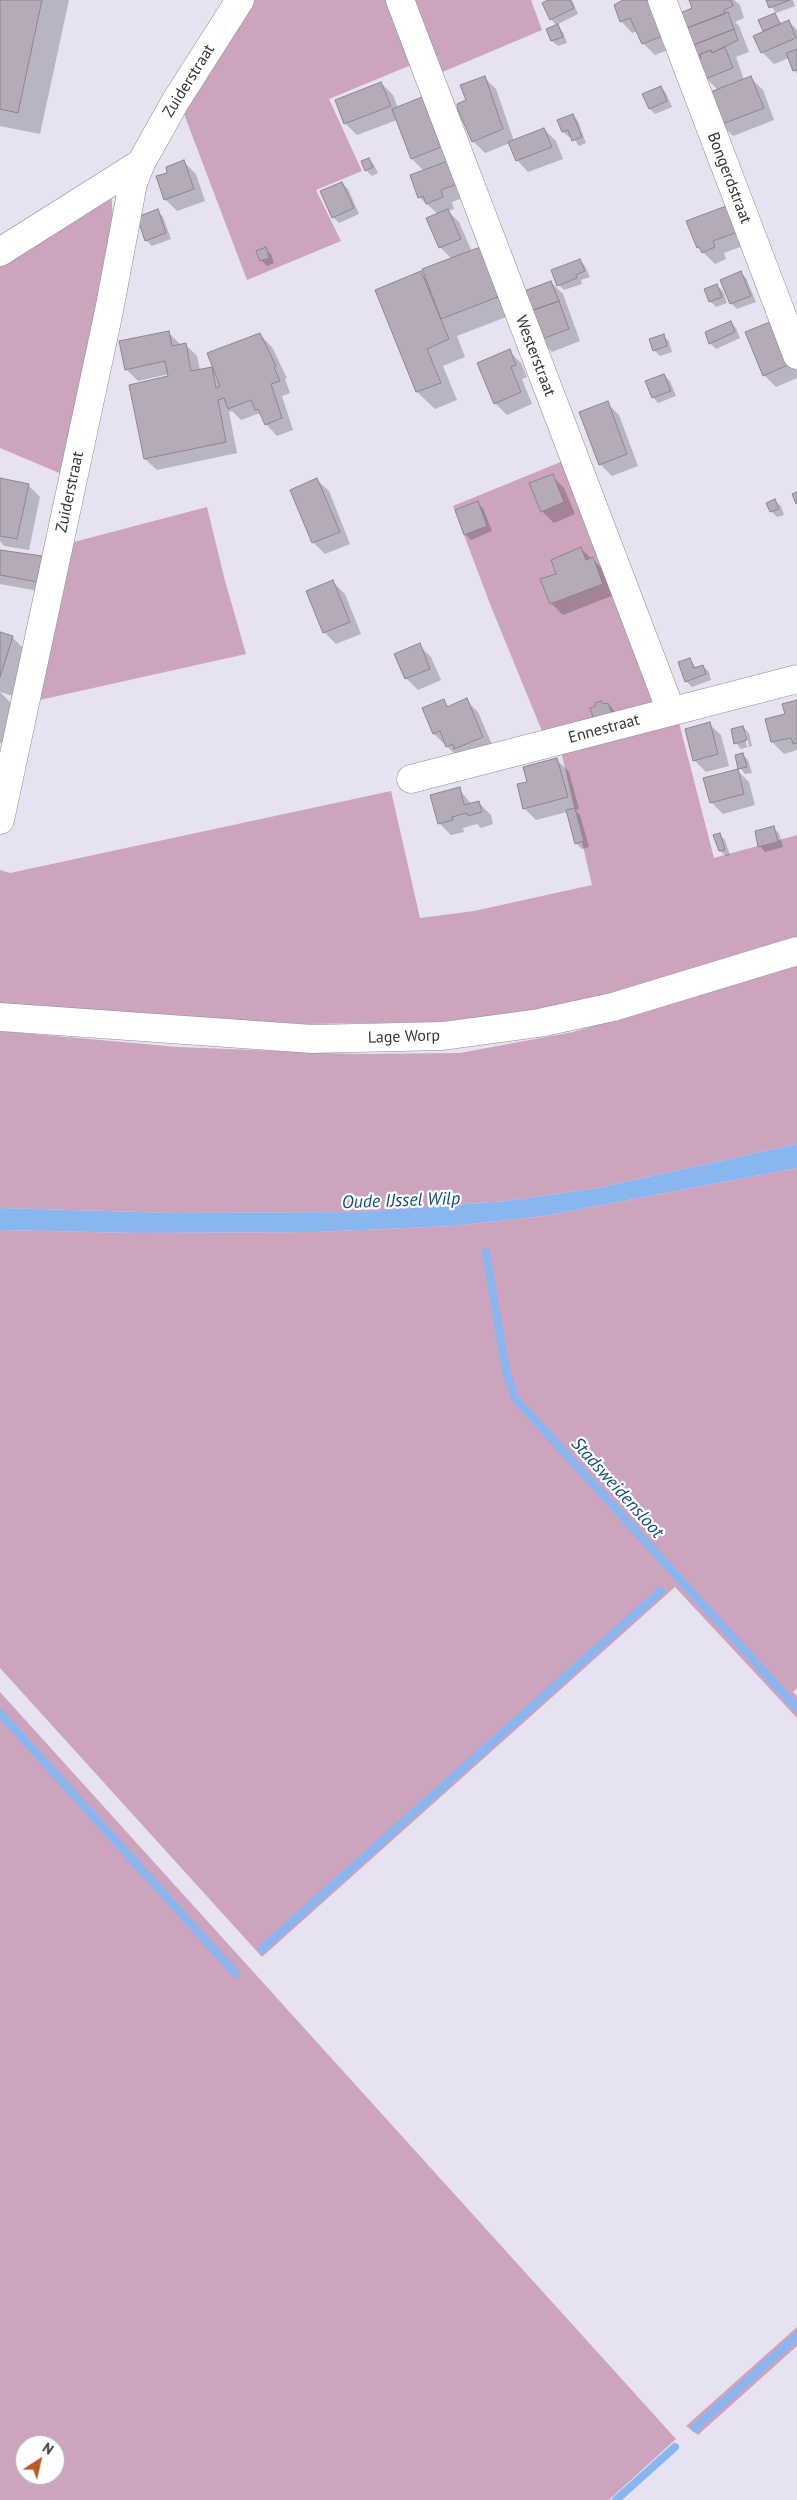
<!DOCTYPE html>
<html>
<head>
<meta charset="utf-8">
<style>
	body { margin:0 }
	#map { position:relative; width:797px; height:2500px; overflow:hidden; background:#e6e2f2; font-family:"PT Sans",sans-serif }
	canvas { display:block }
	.north { position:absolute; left:15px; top:2435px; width:50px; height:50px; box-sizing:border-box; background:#fff; border:1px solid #afaeb0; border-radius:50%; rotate:35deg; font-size:14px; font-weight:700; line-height:20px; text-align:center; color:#36343a }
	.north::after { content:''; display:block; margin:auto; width:18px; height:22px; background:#bb5721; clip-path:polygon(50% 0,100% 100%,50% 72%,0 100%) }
</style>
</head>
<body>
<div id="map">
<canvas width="797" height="2500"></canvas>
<div class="north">N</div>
</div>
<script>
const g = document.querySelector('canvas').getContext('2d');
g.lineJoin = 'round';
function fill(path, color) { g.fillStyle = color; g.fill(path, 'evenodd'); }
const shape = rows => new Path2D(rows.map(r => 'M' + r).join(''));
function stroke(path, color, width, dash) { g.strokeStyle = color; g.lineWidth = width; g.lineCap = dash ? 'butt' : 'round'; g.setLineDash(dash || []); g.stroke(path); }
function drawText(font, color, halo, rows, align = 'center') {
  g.font = font + ' "PT Sans",sans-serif'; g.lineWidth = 4.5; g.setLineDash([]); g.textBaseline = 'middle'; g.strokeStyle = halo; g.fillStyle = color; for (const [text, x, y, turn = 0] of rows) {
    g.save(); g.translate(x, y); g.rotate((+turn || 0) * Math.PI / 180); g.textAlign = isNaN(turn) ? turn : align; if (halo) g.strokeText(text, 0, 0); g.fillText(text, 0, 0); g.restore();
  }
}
fill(shape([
	[246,0,386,0,411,65,329,99,362,171,316,190,341,241,247,280,181,106],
	[404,0,531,0,542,30,433,76],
	[111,191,115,248,69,477,0,448,0,261],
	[568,459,657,696,653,704,544,736,492,609,453,506],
	[207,507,224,577,246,654,35,701,70,543],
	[677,715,714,858,797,835,797,937,631,993,532,1012,436,1022,305,1024,124,1017,0,1005,0,870,10,873,391,791,420,918,474,911,592,885,560,747],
	[797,966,797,1144,598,1188,508,1201,358,1212,175,1213,0,1208,0,1031,178,1047,355,1054,460,1053,573,1032],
	[797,1168,797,1688,793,1692,797,1696,797,1718,675,1587,262,1957,0,1668,0,1230,139,1233,315,1232,452,1226,544,1216],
	[0,1692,676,2439,609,2500,0,2500],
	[25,2445,55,2445,55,2475,25,2475],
	[797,2327,797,2346,698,2435,686,2426]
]), '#cca4bd');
fill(shape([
	[797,1144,797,1168,544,1216,452,1226,315,1232,139,1233,0,1230,0,1208,175,1213,358,1212,508,1201,598,1188]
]), '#89b6ef');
fill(shape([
	[0,0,69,0,40,134,0,126],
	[551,0,572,0,578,14,556,25,551,19],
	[625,0,676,47,655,55,643,43,637,31,632,33,621,21],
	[690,0,734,0,740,5,744,18,735,22,739,26,749,52,736,57,744,80,751,78,763,90,774,120,733,136,721,124,718,90,706,78],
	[767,0,793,0,795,6,776,13],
	[775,14,782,25,789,22,797,30,797,74,789,58,774,64,762,52,765,32,760,20],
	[557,26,563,32,567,43,558,46,552,41,547,30],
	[484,77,496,89,514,141,544,129,556,141,563,159,528,172,517,160,510,143,485,153,473,141,468,101],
	[381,83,393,95,398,108,422,99,433,111,452,159,446,161,459,174,468,196,452,202,454,209,448,211,459,222,472,252,519,312,457,336,465,357,443,366,457,400,435,409,417,392,376,291,421,273,427,279,452,259,440,247,438,214,419,197,424,171,412,159,397,120,357,135,345,123],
	[661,87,666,93,672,107,655,114,650,109],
	[573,115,578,121,586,143,579,146,572,136,569,137,563,132],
	[369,159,374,165,378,173,372,176,366,170],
	[184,162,196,174,205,201,177,211,165,199,169,173],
	[342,183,348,189,359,214,339,223,333,217],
	[729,206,751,243,724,253,726,259,715,264,698,247],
	[158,211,163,217,171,239,152,246,146,240],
	[265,249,271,254,274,263,267,266,261,260],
	[580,260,585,266,590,277,581,280,582,284,564,290,559,285],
	[741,273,746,278,756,302,737,309,731,303],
	[551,282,563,294,580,341,552,352,540,340],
	[717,286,723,291,727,303,716,307,710,301],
	[731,322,736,328,740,338,716,349,710,343],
	[168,332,181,345,185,344,197,356,200,370,211,368,216,373,260,335,272,347,287,378,285,379,290,393,282,396,293,430,277,436,266,424,260,413,241,420,232,411,229,412,237,453,157,470,145,459,169,374,138,381,126,369],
	[782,335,797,372,797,378,776,387,764,375],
	[663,336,669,341,672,352,660,356,654,350],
	[509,351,521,363,527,377,522,379,532,404,507,415,495,403],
	[664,375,670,381,676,396,658,403,653,397],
	[607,403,619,415,638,466,612,476,600,464],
	[552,476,564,488,575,514,554,523,542,511],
	[317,480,329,491,350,544,325,554,313,542,292,490],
	[0,481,28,485,40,497,29,550,4,546,0,541],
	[775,501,781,506,784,515,777,517,771,511],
	[477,503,483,508,492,531,471,540,465,534],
	[581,549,604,570,614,595,563,615,551,603,558,574],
	[0,551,41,557,53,569,49,593,0,584],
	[333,582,345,594,361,634,336,644,324,632],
	[0,633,12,637,29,654,16,697,0,692,14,706,2,744,0,743],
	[419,645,431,657,441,680,418,690,406,678],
	[690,659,696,668,703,666,709,672,711,680,692,687,686,681],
	[466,700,478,712,494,749,459,758,434,734,443,701,449,707],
	[797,701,797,750,784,754,772,742,787,715],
	[608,704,614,710,617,720,598,707],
	[709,724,721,735,729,766,706,772,694,760],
	[743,727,749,733,752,746,741,749,736,743],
	[744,732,746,732,749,746,747,747],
	[743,755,748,760,752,773,745,774,740,768],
	[557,760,569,772,579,809,575,810,580,815,589,847,582,849,576,843,567,812,536,820,524,808,529,783],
	[738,771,749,782,755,805,723,814,711,802],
	[459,789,472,805,479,803,491,815,493,824,481,828,477,824,463,828,464,832,451,835,440,824],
	[773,828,779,833,783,847,765,852,760,846],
	[720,835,725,840,730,855,726,856,720,851]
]), '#0003');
stroke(shape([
	[486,1252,506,1370,515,1398,797,1708],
	[0,1713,236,1974],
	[262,1949,661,1591],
	[695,2428,797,2336],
	[616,2500,675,2447]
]), '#89b6ef', 8);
const building = shape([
	[0,0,42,0,18,113,0,109,0,0],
	[548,0,570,0,574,8,550,20,542,3,548,0],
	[652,0,665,35,642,44,630,18,620,22,614,5,623,0,652,0],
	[689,0,731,0,733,6,724,10,725,14,684,29,678,14,692,8,689,0],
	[766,0,790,0,769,8,766,0],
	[728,12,734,29,691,46,684,29,728,12],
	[775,13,780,24,763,31,758,20,775,13],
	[789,20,796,38,761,53,753,36,789,20],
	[558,24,563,37,551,41,546,29,558,24],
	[734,29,738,40,712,53,711,50,700,54,701,58,696,60,691,46,734,29],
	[725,47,733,68,705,79,696,60,701,58,700,54,711,50,712,53,725,47],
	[797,49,797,70,793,71,786,53,797,49],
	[485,76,503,129,472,142,458,110,457,104,466,100,460,85,485,76],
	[751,76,764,108,720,125,708,93,751,76],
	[381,82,391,106,344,124,335,100,381,82],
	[661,86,667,101,649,109,642,94,661,86],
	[422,97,441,147,411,159,392,109,422,97],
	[573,114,582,137,572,141,568,130,562,132,557,120,573,114],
	[544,128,552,147,516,161,508,142,544,128],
	[369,158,373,167,365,171,361,161,369,158],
	[184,160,194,189,164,200,156,176,167,173,166,167,184,160],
	[448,161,457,184,441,190,443,197,426,204,423,196,418,198,410,175,448,161],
	[342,182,354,208,332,218,320,191,342,182],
	[729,205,740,231,713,241,715,247,702,253,699,247,697,248,686,221,729,205],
	[158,209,166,233,145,241,137,217,158,209],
	[448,209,461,239,439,248,426,218,448,209],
	[483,246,503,295,441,319,422,269,483,246],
	[266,247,269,258,260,261,256,251,266,247],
	[580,259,585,271,576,275,577,278,557,286,551,270,580,259],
	[421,271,449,339,427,349,441,383,416,392,375,290,421,271],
	[741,271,751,296,730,304,720,280,741,271],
	[551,281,559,301,525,313,519,293,551,281],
	[717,284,722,297,709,302,704,289,717,284],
	[559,301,569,329,539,340,525,313,559,301],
	[731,321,735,332,709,344,705,332,731,321],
	[770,322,788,365,763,376,745,332,770,322],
	[169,331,172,346,186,343,191,371,212,367,216,388,220,386,207,353,260,333,276,366,274,367,280,381,271,384,282,418,265,425,258,409,255,410,251,400,228,409,224,398,218,400,226,442,144,459,129,385,168,376,165,361,125,370,119,341,169,331],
	[664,334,667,346,653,351,649,339,664,334],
	[510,349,516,365,511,367,521,392,494,404,477,363,510,349],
	[664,374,671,391,652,398,645,381,664,374],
	[608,401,627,454,599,465,579,412,608,401],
	[553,474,564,502,541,512,529,483,553,474],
	[0,478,29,484,17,539,0,536,0,478],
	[317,478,340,532,312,543,290,490,317,478],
	[797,492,797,503,796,504,792,494,797,492],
	[775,499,779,509,770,512,766,503,775,499],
	[478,501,487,526,464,535,455,510,478,501],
	[581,547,586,560,593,557,603,584,550,604,540,579,556,574,551,560,581,547],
	[0,550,42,556,37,582,0,575,0,550],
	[333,580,350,622,323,633,306,591,333,580],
	[0,632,13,636,0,677,0,632],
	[420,643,430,669,405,679,394,654,420,643],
	[690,658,694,668,703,665,706,674,685,682,678,662,690,658],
	[467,698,483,737,454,749,453,744,446,747,440,731,433,734,422,708,444,699,447,707,467,698],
	[797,700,797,743,793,744,791,738,771,742,765,719,785,714,782,704,797,700],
	[601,701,603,704,608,703,612,714,594,720,590,708,596,706,595,703,601,701],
	[710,722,718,754,693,761,685,729,710,722],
	[743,726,747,740,734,744,731,729,743,726],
	[743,753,747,767,738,769,735,755,743,753],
	[557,758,568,797,523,809,517,784,527,782,523,767,557,758],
	[738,769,744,794,710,803,703,778,738,769],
	[460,787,464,805,479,801,482,812,468,816,467,813,452,817,453,820,438,824,430,795,460,787],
	[575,808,584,841,575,844,566,810,575,808],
	[774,826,778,842,758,847,755,831,774,826],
	[720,833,725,850,719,851,713,835,720,833]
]);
fill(building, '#b5aab7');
stroke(building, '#8e8490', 1);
const minor = shape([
	[400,0,671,711],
	[662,0,797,355],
	[0,252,141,163],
	[411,779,797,679],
	[0,820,109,311,133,183,141,163,175,102,240,0],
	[0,1017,312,1039,443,1036,539,1023,613,1007,797,951]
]);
stroke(minor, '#8e8a98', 29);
stroke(minor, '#fff', 28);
drawText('16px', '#36343a', '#fff', [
	["Zuiderstraat",189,81,-58],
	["Bongerdstraat",729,178,69],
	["Westerstraat",535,356,69],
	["Zuiderstraat",70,492,-78],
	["Ennestraat",604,729,-15],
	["Lage Worp",404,1037,-2]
]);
drawText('italic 18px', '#0a4a8c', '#fff', [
	["Oude IJssel Wilp",401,1201,-2],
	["Stadsweidensloot",617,1488,48]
]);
</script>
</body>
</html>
